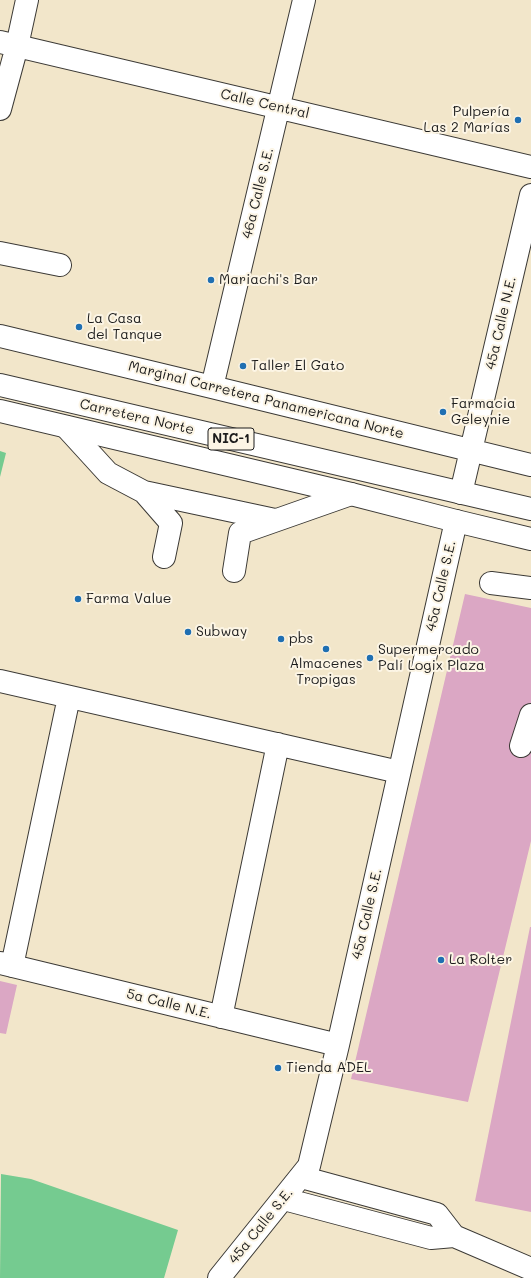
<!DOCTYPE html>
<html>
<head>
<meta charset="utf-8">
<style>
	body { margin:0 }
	canvas { display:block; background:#f2e6ca }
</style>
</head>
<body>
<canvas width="531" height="1278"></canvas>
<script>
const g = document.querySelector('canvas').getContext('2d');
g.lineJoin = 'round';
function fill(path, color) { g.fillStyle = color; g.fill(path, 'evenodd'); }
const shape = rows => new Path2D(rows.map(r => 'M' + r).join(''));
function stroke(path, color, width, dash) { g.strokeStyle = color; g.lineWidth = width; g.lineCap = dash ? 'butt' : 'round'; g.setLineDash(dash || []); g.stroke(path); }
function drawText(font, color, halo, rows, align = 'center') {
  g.font = font + ' Mali,sans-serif'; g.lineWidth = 4; g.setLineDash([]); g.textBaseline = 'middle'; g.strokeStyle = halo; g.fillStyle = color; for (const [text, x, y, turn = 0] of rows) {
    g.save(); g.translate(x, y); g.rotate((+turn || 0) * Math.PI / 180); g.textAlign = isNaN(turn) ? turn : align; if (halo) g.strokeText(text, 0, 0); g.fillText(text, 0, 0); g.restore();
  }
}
fill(shape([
	[0,451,6,453,0,477],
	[1,1174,31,1179,178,1230,164,1278,0,1278]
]), '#75cb90');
fill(shape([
	[465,594,531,608,531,841,468,1102,351,1079],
	[530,927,531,927,531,1212,475,1201],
	[0,981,17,985,6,1034,0,1033]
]), '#dba7c4');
const minor = shape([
	[0,42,531,167],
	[0,109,17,46,27,0],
	[0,253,60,265],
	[0,336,212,387,531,465],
	[212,387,304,0],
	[66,427,108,473,144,492,171,523,164,557],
	[144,492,275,520],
	[461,493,531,195],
	[234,571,240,533,351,494],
	[491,583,531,588],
	[0,681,399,772],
	[521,746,531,715],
	[0,963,338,1045],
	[12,966,69,697],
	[221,1017,278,744],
	[301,1177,437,1214,454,1236],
	[284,1199,431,1238,454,1236,531,1269],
	[219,1278,309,1166,338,1045,456,521]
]);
const highway = shape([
	[0,385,531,509],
	[0,411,351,494,456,521,531,539]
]);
stroke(minor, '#3c3a36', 24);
stroke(highway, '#3c3a36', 24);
stroke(minor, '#fff', 22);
stroke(highway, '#fff', 22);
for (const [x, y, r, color] of [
	[518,120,4,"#1f6fb2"],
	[211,280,4,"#1f6fb2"],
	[79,327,4,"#1f6fb2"],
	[243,366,4,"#1f6fb2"],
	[443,412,4,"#1f6fb2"],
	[78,599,4,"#1f6fb2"],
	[188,632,4,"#1f6fb2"],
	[281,639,4,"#1f6fb2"],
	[326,649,4,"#1f6fb2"],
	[370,658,4,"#1f6fb2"],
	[441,960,4,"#1f6fb2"],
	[278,1068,4,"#1f6fb2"]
]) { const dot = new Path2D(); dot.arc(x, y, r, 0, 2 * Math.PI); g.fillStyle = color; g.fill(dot); stroke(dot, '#fcf5e5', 1.5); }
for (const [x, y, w] of [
	[231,439,46]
]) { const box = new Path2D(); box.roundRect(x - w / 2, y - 11, w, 22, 3); g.fillStyle = '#fcf5e5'; g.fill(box); stroke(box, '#1c1c1c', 1); }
drawText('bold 13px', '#1c1c1c', null, [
	["NIC-1",231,439]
]);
drawText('14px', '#1c1c1c', '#fcf5e5', [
	["Calle Central",265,104,13],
	["46a Calle S.E.",258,193,-76],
	["45a Calle N.E.",501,323,-77],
	["Marginal Carretera Panamericana Norte",266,400,14],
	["Carretera Norte",137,417,13],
	["45a Calle S.E.",441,586,-77],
	["45a Calle S.E.",367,914,-77],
	["5a Calle N.E.",169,1004,14],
	["45a Calle S.E.",261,1226,-51]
]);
drawText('14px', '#1c1c1c', '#fcf5e5', [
	["Pulpería",510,112,"right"],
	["Las 2 Marías",510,128,"right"],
	["Mariachi's Bar",219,280],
	["La Casa",87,319],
	["del Tanque",87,335],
	["Taller El Gato",251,366],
	["Farmacia",451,404],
	["Geleynie",451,420],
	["Farma Value",86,599],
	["Subway",196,632],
	["pbs",289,639],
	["Supermercado",378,650],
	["Palí Logix Plaza",378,666],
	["Almacenes",326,664,"center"],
	["Tropigas",326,680,"center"],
	["La Rolter",449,960],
	["Tienda ADEL",286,1068]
], 'left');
</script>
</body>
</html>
